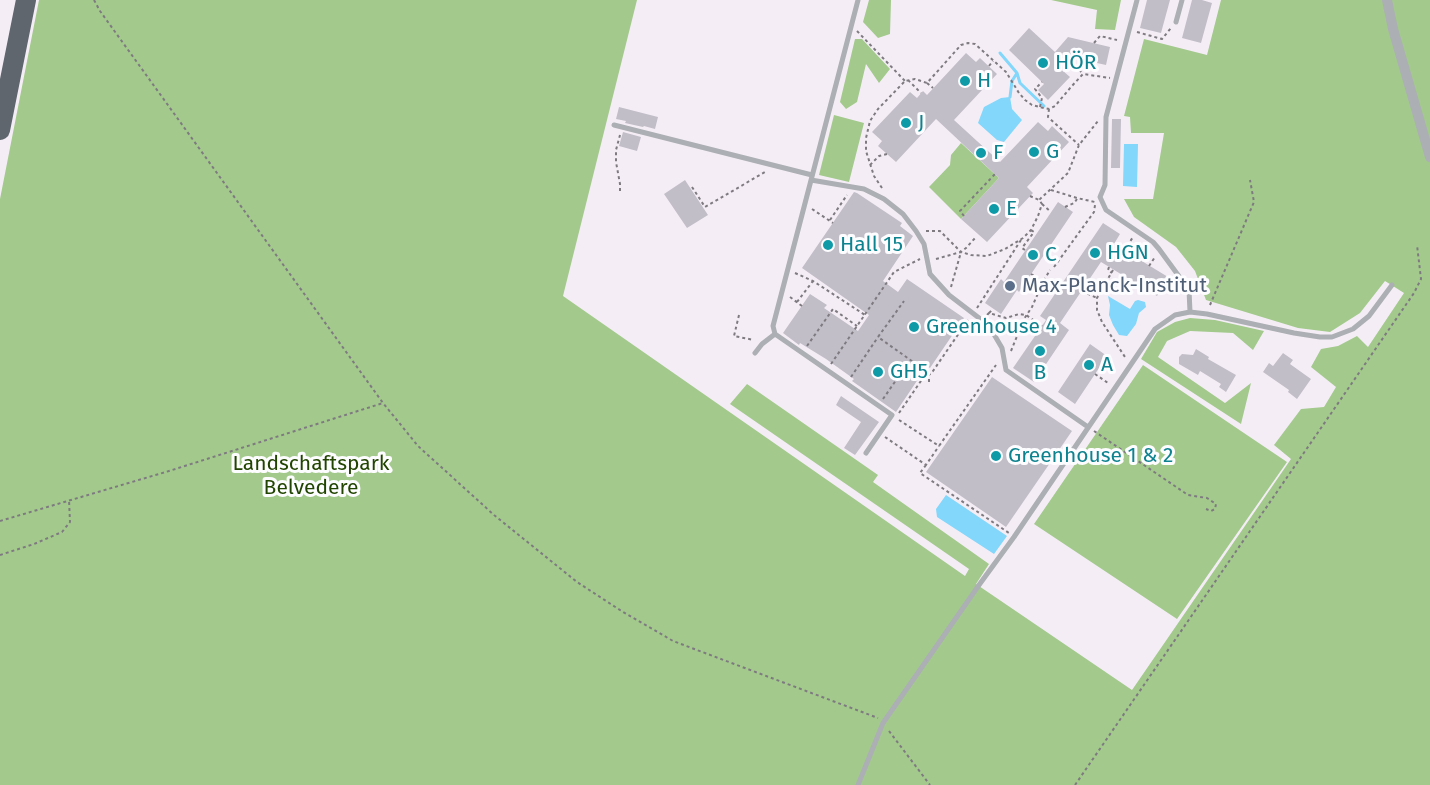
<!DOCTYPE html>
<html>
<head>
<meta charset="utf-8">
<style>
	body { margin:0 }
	canvas { display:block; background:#f4edf6 }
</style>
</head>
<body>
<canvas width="1430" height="785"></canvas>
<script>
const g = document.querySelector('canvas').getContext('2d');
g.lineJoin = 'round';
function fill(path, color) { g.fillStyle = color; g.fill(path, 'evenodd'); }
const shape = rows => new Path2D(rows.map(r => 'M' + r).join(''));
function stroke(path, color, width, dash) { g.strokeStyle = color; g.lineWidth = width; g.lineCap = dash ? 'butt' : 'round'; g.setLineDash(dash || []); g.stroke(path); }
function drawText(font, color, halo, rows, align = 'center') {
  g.font = font + ' "Fira Sans",sans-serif'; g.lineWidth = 6; g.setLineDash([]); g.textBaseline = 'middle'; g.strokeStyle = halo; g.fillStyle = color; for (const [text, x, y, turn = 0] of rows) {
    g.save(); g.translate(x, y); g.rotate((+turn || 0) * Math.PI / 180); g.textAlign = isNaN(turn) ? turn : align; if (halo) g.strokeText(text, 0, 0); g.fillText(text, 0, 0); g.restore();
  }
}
fill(shape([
	[39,0,637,0,563,296,965,576,969,569,730,404,747,384,878,475,873,482,989,564,976,584,1132,690,1291,459,1274,445,1301,409,1324,407,1336,387,1311,367,1321,349,1338,346,1357,336,1368,347,1404,293,1385,281,1360,313,1330,332,1298,328,1206,300,1195,271,1176,247,1134,217,1124,199,1153,199,1164,133,1131,133,1130,117,1124,116,1144,39,1207,55,1221,0,1430,0,1430,785,0,785,0,199],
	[869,0,891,0,890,34,878,38,863,22],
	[1051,0,1121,0,1115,30,1095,29,1097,10],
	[855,39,862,39,890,69,879,83,866,64,857,102,846,109,840,102],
	[834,115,864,123,849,182,819,175],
	[961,143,999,178,961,219,929,187,950,165,951,155],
	[1190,318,1215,320,1264,331,1253,350,1233,333,1190,331,1167,341,1158,357,1225,403,1251,383,1241,424,1141,359,1157,332,1175,322],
	[1143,365,1287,462,1177,619,1034,524]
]), '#a3ca8c');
fill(shape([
	[1010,97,1012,109,1022,120,1004,142,997,140,978,123,984,107,1001,98],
	[1124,144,1138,144,1137,187,1123,186],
	[1108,296,1130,309,1135,301,1138,300,1145,302,1146,307,1139,313,1136,324,1127,336,1119,335,1113,325,1109,315,1110,305],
	[946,495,1007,536,994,554,937,517,936,509]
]), '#82d7fb');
stroke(shape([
	[1000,53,1017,73,1012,81,1010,97],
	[1017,73,1020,83,1044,106]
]), '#82d7fb', 3);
fill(shape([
	[1147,0,1170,0,1161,33,1140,28],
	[1192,0,1202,0,1212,3,1201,43,1182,38],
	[1029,28,1055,52,1068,37,1110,47,1106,65,1074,58,1062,70,1070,77,1048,100,1038,90,1044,84,1009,50],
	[966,53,976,62,980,58,997,74,954,120,1000,162,1038,122,1048,131,1052,126,1069,142,1027,187,1033,193,987,242,961,219,999,178,936,119,896,162,878,146,882,141,872,132,910,92,917,98,923,91,927,95],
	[619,107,658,117,655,129,644,126,643,127,625,123,626,121,616,119],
	[1112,119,1121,119,1120,168,1111,168],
	[623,132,641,137,637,151,619,146],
	[685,180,708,215,687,228,664,194],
	[854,192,857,193,902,223,900,226,913,236,883,281,898,292,907,279,964,318,930,368,927,366,896,412,852,381,854,379,826,359,800,343,799,345,783,333,810,294,827,305,824,308,858,331,869,315,802,268],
	[1058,202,1073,212,1019,292,1017,290,1001,314,985,303,1001,279,1004,282],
	[1103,223,1120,234,1114,244,1168,277,1157,296,1101,262,1060,323,1069,330,1034,382,1013,368,1046,320,1040,316],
	[1090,344,1107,356,1075,404,1058,392],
	[1196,349,1209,357,1208,359,1236,375,1226,392,1219,387,1221,384,1200,371,1198,375,1179,364,1179,357,1182,354,1193,355],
	[1283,353,1293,360,1290,364,1311,379,1297,399,1288,392,1289,390,1263,372,1269,363,1273,366],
	[992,377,1072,431,1006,527,926,472],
	[841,396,879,422,855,455,844,448,861,422,836,405]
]), '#c2bec8');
stroke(shape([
	[94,0,100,11,383,403,418,446,494,515,577,582,623,612,673,641,878,718],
	[857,31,905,81],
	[1137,32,1162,39,1171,28],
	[1094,43,1100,36,1117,40],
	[1071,61,1083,74],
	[989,66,993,61],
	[908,80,921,93],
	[927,83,933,88],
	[1040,107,1042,98,1035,89,1042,82],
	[1049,109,1048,117,1079,145],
	[870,165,879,156,887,154],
	[692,187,705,207,765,172],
	[882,188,874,176,866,151,866,138,870,121,878,109,905,81,915,79,927,83,961,45,968,43,975,44,1006,72,1019,93,1025,100,1032,105,1044,108,1049,109,1055,106,1071,87,1083,74,1110,78],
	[1051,190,1077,198,1095,202],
	[620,191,620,184,616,162,616,150,620,135],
	[1030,196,1039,200],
	[1042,204,1051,212],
	[1065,207,1074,203,1077,199],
	[812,209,833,223],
	[964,216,960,211,995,174],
	[830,220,847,195],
	[926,231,940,231,961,252,966,248,976,237],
	[1025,250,1022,248,1034,232,1031,230],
	[1124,251,1133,237],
	[936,259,961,252,971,255,987,256,1005,249,1023,238,1031,230,1038,216,1042,204,1039,200,1068,173,1079,145,1098,121],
	[1149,266,1155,257],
	[1054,267,1094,212,1095,205],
	[1109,267,1108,270,1112,273],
	[1113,270,1097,298,1097,310,1102,322,1125,357],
	[795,273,813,281,865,315],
	[1031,274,1043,282],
	[951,287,961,252],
	[1082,291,1097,298],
	[790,297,802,306],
	[797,302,813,281],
	[1210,305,1254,202,1250,180],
	[977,308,1021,240],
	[989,313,993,309],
	[739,315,734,336,754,340],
	[987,315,989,313,1006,318,1019,314,1026,315,1042,326],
	[807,346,833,309,857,326],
	[1011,351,1024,319,1032,307,1043,282,1050,270],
	[831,364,894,272,920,259],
	[1095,374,1108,383],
	[851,377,878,337],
	[929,382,929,375,933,371,968,320],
	[883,399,910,360],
	[899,413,925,375,929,375,926,371,878,337,904,301],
	[899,420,939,446,996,365],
	[1094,431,1188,495,1207,498,1216,504,1215,509,1211,511,1206,509],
	[885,437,926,465,939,446],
	[926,465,920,473,1009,533],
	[0,521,169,471,383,403],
	[0,555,34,544,62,532,70,522,69,500],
	[889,731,930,785],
	[1075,785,1414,293,1421,279,1417,245]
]), '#7e7a80', 2, [3, 3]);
stroke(shape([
	[858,0,773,326,775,334,892,415,866,453],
	[1137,0,1106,117,1105,185,1100,197,1106,210,1153,242,1159,249,1189,290,1190,312],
	[1176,22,1182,0],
	[614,125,812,175],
	[811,180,864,189,884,199,903,214,916,231,924,244,930,274,949,295,983,321,992,331,1002,348,1006,370,1088,427],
	[755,353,762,344,775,334],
	[858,785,883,723,979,585,1014,537,1155,329,1175,315,1190,312,1207,314,1294,333,1320,337,1332,337,1353,329,1369,316,1392,285]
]), '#acafb3', 5);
stroke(shape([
	[1387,0,1393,29,1430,157]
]), '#acafb3', 10);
stroke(shape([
	[0,130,26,0]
]), '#60666e', 20);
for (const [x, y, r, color] of [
	[1043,63,6,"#0f9aa8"],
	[965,81,6,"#0f9aa8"],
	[906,123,6,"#0f9aa8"],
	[1034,152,6,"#0f9aa8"],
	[981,153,6,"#0f9aa8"],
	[994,209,6,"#0f9aa8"],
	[828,245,6,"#0f9aa8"],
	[1095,253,6,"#0f9aa8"],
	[1033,255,6,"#0f9aa8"],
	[1010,286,6,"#5c6f8a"],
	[914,327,6,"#0f9aa8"],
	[1040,351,6,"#0f9aa8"],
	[1089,365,6,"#0f9aa8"],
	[878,372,6,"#0f9aa8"],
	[996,456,6,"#0f9aa8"]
]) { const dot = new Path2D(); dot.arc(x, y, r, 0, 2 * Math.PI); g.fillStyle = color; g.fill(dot); stroke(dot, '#fdfcfe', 2); }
drawText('21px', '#0d838f', '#fdfcfe', [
	["HÖR",1055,63],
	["H",977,81],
	["J",918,123],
	["G",1046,152],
	["F",993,153],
	["E",1006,209],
	["Hall 15",840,245],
	["HGN",1107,253],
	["C",1045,255],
	["Greenhouse 4",926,327],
	["A",1101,365],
	["GH5",890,372],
	["B",1040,373,"center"],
	["Greenhouse 1 & 2",1008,456]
], 'left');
drawText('21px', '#4e5e75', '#fdfcfe', [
	["Max-Planck-Institut",1022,286]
], 'left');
drawText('21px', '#214500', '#fdfcfe', [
	["Landschaftspark",311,464],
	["Belvedere",311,488]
]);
</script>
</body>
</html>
